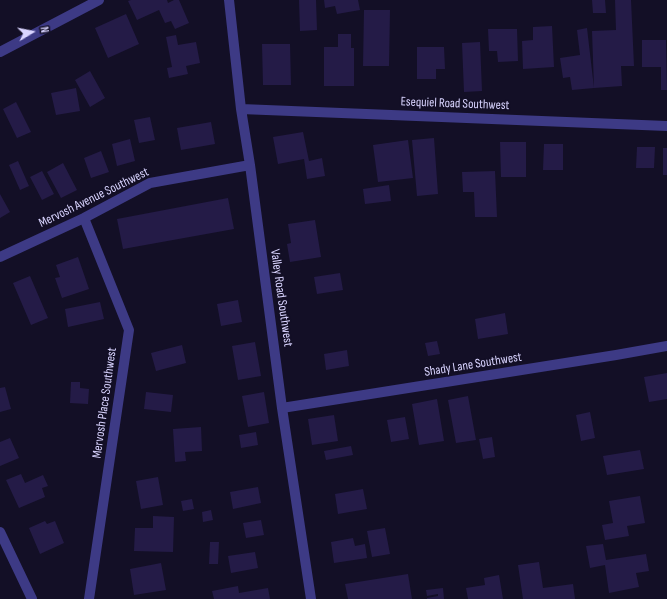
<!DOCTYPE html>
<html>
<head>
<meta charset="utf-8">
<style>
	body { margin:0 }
	#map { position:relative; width:667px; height:599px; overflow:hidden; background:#130f26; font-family:"Sofia Sans Condensed",sans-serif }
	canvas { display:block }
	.north { position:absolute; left:12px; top:12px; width:40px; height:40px; -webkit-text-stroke:3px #130f26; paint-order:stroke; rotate:80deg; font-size:11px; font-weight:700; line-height:16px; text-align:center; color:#d9d4ff }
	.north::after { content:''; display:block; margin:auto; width:14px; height:18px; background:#d9d4ff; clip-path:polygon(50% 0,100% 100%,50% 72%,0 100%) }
</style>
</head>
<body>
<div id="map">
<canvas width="667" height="599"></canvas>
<div class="north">N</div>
</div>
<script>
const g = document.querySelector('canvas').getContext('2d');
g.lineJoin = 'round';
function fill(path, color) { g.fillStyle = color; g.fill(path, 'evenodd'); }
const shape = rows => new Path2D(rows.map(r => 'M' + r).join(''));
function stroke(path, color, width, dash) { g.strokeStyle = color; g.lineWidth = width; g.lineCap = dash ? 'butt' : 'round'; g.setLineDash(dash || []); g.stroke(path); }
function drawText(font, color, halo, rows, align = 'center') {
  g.font = font + ' "Sofia Sans Condensed",sans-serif'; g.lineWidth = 3.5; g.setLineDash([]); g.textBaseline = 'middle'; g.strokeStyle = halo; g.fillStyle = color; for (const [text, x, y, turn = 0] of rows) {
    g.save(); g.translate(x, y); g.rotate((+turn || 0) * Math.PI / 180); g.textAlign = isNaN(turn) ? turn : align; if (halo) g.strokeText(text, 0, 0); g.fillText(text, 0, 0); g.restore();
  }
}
fill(shape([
	[131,0,167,0,168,3,174,0,179,0,189,23,175,29,171,21,165,23,159,10,137,20,128,1],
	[299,0,316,0,317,30,300,31],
	[324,0,358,0,360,10,337,14,335,6,325,8],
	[592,0,605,0,606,13,593,13],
	[615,0,631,0,634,66,621,66,622,86,594,88,592,31,616,30],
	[364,10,390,10,389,66,363,66],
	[126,14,139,44,108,58,95,28],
	[552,26,554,67,523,69,522,41,533,40,533,27],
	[587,28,594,88,572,90,570,77,563,78,560,58,580,55,577,30],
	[488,29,517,29,518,61,498,62,497,51,489,51],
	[338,34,351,34,351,48,354,48,354,86,324,86,324,47,338,47],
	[176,35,178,45,196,42,200,63,186,66,188,74,169,78,167,68,172,67,166,37],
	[642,40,666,40,667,90,661,90,661,67,642,67],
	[480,42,482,91,464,92,462,43],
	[262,44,290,44,291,85,263,85],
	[417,47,444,47,445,69,436,69,436,79,417,79],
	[90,71,105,98,90,107,75,80],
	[76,88,80,111,56,115,51,93],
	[16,102,31,132,17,138,3,109],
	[150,117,155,140,139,143,134,120],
	[211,122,215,144,181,150,177,128],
	[303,132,309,161,322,158,325,176,307,179,304,159,278,164,273,137],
	[434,138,438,194,417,196,412,140],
	[130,139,135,161,117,166,112,144],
	[408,140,413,178,378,182,373,145],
	[500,142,526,142,526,177,501,177],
	[544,144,563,144,563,170,543,170],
	[637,147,655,147,654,168,636,168],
	[663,148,667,148,667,175,663,175],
	[101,151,109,172,91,178,84,158],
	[18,161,29,186,20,190,9,165],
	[63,163,77,190,61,198,47,172],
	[42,171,54,194,42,200,30,177],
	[495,171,497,217,475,217,474,192,463,192,462,172],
	[389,185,391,201,365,204,363,189],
	[0,194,10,212,0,218],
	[228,198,234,229,123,249,117,219],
	[315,220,321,257,290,262,287,244,291,243,288,224],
	[78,257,89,289,62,298,55,278,60,277,56,265],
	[340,273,343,290,317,294,314,277],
	[30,276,48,318,31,325,13,283],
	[238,300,242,322,221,326,217,304],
	[100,302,104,319,68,327,65,309],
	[505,313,508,334,478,339,475,319],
	[437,341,440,354,428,356,425,343],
	[255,342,261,376,238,380,232,346],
	[182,345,186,363,156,371,151,353],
	[347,350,349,366,326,370,324,354],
	[667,373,667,399,649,402,644,377],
	[71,382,80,382,80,388,89,389,88,404,70,403],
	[5,387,11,409,0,412,0,388],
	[146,392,173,395,171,412,144,409],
	[264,392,269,423,248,427,242,396],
	[468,396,476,440,456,443,448,400],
	[437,399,444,441,419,445,412,404],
	[590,412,595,438,581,441,576,415],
	[334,415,338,441,312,445,308,419],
	[405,417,409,439,391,442,387,420],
	[201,427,202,451,185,452,186,461,175,462,173,429],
	[256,432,258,445,241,448,239,435],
	[492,437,495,457,483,459,479,439],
	[10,438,19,458,0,466,0,442],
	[351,446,353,455,326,460,324,451],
	[640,450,644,469,607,475,603,456],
	[21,474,25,483,43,475,48,486,42,488,45,497,19,508,6,480],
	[158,477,163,505,141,509,136,481],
	[258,487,261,503,233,509,230,492],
	[363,489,367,509,338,514,335,494],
	[640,496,645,523,627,526,629,536,605,540,602,525,613,523,609,501],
	[192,499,194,509,183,511,181,501],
	[211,510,213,520,203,522,202,512],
	[153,516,174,517,173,552,134,551,135,528,153,528],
	[261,520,264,535,246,538,243,523],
	[45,521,47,524,55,521,64,543,40,554,29,528],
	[385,528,390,554,372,557,367,531],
	[353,538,355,546,365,544,367,558,334,563,331,542],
	[210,542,219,542,218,564,209,564],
	[603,544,606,560,646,554,649,571,636,573,639,587,609,593,605,565,590,568,586,546],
	[255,552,258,568,231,573,228,556],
	[539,562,543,588,573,584,575,599,523,599,518,565],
	[161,563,166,590,134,595,130,569],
	[408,574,412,599,348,599,345,584],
	[499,575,503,599,468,599,466,588,485,585,484,578],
	[238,586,239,593,268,588,270,599,214,599,212,591],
	[443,588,444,599,427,599,427,598,438,596,438,594,427,596,426,590]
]), '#241b47');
stroke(shape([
	[229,0,241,109,250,165,282,408,311,599],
	[0,52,99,0],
	[241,109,667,126],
	[84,218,129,330,89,599],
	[0,257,84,218,150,183,250,165],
	[282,408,616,355,667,346],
	[0,532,32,599]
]), '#3d3a85', 10);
drawText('13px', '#d9d4ff', '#130f26', [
	["Esequiel Road Southwest",455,104,2],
	["Mervosh Avenue Southwest",94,198,-26],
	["Valley Road Southwest",281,298,82],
	["Shady Lane Southwest",473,365,-9],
	["Mervosh Place Southwest",105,403,-82]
]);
</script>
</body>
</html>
